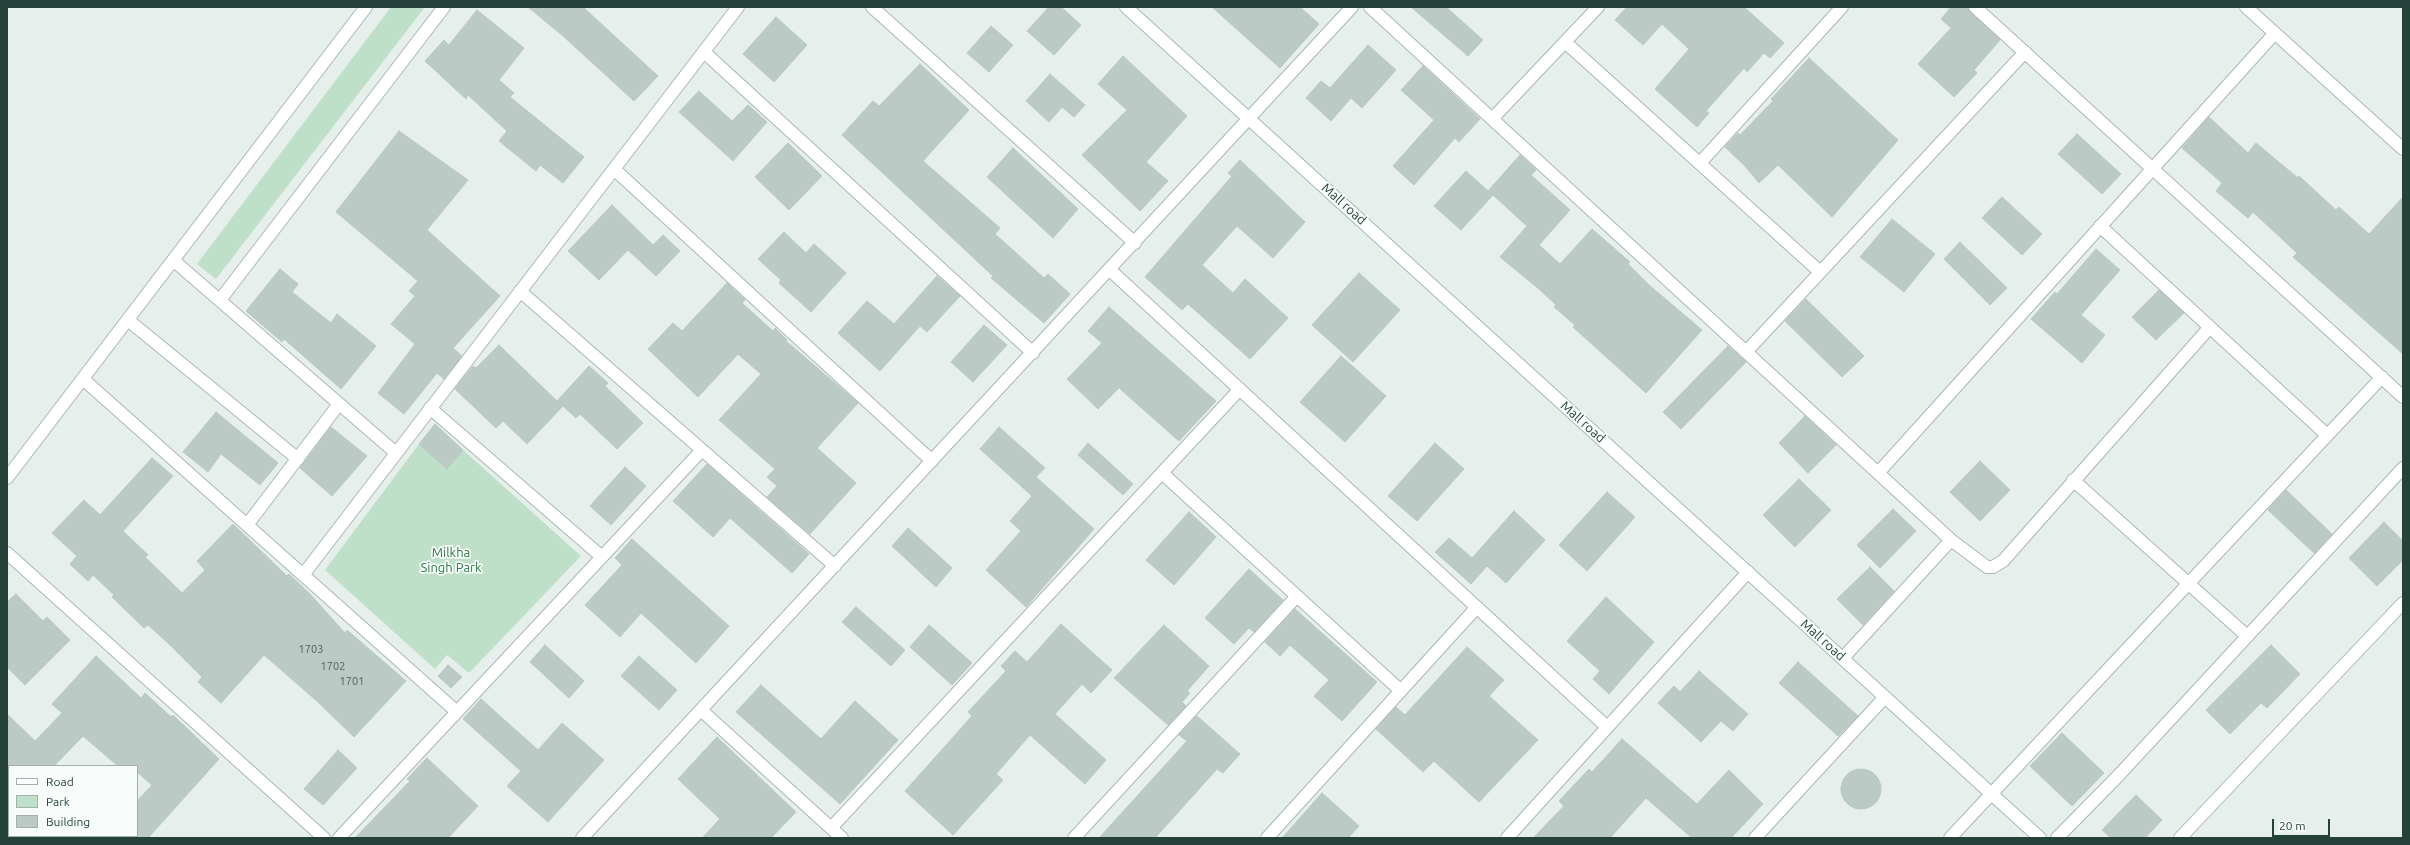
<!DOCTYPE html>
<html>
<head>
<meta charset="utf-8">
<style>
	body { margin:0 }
	#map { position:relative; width:2410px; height:845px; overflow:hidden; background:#e6efeb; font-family:Ubuntu,sans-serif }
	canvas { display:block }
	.frame { position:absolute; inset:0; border:8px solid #24423a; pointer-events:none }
	.legend { position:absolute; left:8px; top:765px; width:130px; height:72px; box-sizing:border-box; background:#f7fbf9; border:1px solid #a3b1ad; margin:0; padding:5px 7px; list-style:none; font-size:12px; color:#24423a }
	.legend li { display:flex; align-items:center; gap:8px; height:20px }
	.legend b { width:20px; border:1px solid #a3b1ad }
	.scale { position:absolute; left:2272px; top:819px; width:58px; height:18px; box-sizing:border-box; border:2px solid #24423a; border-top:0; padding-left:5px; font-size:12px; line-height:14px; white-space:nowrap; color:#24423a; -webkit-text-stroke:3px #f7fbf9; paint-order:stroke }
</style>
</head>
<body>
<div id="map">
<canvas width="2410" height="845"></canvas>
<div class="frame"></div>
<ul class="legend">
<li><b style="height:5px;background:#fff"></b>Road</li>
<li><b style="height:11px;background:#bfe0c8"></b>Park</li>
<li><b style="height:11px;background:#bbcac4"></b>Building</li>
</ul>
<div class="scale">20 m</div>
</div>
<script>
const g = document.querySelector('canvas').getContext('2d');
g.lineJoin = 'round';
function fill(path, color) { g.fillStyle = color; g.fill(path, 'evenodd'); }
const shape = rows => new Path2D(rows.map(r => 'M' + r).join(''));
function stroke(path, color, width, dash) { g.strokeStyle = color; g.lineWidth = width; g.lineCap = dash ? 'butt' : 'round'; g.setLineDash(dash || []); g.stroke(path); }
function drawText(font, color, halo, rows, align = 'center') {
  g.font = font + ' Ubuntu,sans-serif'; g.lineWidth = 3.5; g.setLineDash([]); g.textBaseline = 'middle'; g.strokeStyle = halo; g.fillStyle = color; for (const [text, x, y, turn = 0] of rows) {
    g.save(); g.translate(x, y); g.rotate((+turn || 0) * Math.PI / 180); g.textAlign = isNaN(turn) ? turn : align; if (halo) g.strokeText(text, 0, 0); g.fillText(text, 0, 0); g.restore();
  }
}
fill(shape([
	[391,7,425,7,216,279,197,264],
	[419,444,447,469,463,450,581,556,469,673,447,655,435,669,325,570]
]), '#bfe0c8');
const building = shape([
	[528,7,583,7,658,76,634,101,563,36,528,7],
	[1049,7,1061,7,1081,25,1054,55,1027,31,1049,7],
	[1212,7,1300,7,1319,24,1280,68,1212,7],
	[1411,7,1446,7,1483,40,1468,56,1411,7],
	[1627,7,1744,7,1784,43,1770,58,1764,53,1747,72,1744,68,1706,111,1709,113,1697,127,1655,89,1689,49,1662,24,1643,45,1615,20,1627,7],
	[1951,7,1966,7,2000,40,1974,70,1977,73,1954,97,1918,64,1951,28,1941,19,1951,7],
	[477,10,524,48,499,80,514,93,510,97,584,157,563,183,540,165,536,171,499,141,507,131,468,95,466,99,425,61,444,40,449,45,477,10],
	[776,17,807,45,774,82,743,54,776,17],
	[991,26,1013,45,989,72,967,53,991,26],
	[1368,45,1396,70,1362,108,1351,98,1331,121,1306,98,1321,81,1330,88,1368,45],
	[1123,56,1187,116,1146,162,1168,181,1140,211,1082,155,1127,110,1098,84,1123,56],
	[1809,58,1898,140,1832,217,1778,165,1759,183,1744,165,1725,147,1738,133,1740,135,1773,101,1771,99,1809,58],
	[920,64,969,110,923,161,1000,228,995,234,1044,278,1048,274,1070,294,1044,323,991,278,993,276,842,135,873,101,879,106,920,64],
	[1423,66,1480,119,1459,142,1455,138,1414,185,1393,166,1434,120,1401,90,1423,66],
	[1050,74,1085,105,1074,117,1062,107,1049,122,1026,101,1050,74],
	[699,91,732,121,748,105,767,122,733,161,679,112,699,91],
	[2209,117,2248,153,2256,143,2298,178,2299,176,2336,210,2339,207,2369,234,2403,197,2403,354,2293,257,2297,253,2253,212,2248,218,2216,191,2222,183,2182,148,2209,117],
	[399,131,468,180,427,230,500,296,453,348,462,356,444,379,437,373,404,414,378,393,415,344,391,324,415,296,409,291,418,281,336,212,399,131],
	[2077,134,2121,174,2102,194,2058,154,2077,134],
	[788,143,822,176,789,210,755,177,788,143],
	[1013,148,1078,209,1053,238,987,177,1013,148],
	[1520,155,1536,170,1531,175,1570,210,1539,245,1560,264,1592,229,1630,262,1628,264,1649,285,1702,330,1646,393,1573,327,1575,325,1554,307,1556,305,1539,289,1500,257,1527,226,1493,195,1461,230,1434,206,1466,171,1488,191,1520,155],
	[1240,160,1305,222,1273,258,1237,226,1202,265,1233,293,1245,279,1288,318,1250,359,1188,304,1182,310,1145,277,1232,176,1228,173,1240,160],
	[2002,197,2042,234,2022,255,1982,218,2002,197],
	[612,205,653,245,663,235,680,251,656,276,628,250,599,280,568,251,612,205],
	[1892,219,1935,254,1904,292,1860,257,1892,219],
	[784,232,806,253,814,244,846,273,811,312,779,283,781,280,758,259,784,232],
	[1960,242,2007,288,1990,305,1944,259,1960,242],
	[2096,249,2120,270,2081,315,2105,335,2082,363,2031,319,2055,292,2057,294,2096,249],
	[280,269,298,284,292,292,331,323,337,314,376,346,341,389,284,339,282,342,246,311,280,269],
	[1359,273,1400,310,1353,362,1312,325,1359,273],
	[937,276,960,296,927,332,920,326,880,371,838,333,867,301,894,324,937,276],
	[727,283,745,300,742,303,773,331,775,328,787,340,786,341,858,403,817,448,856,483,810,534,767,497,777,486,767,477,775,469,719,420,761,374,738,354,698,397,648,349,673,323,682,331,727,283],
	[2159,290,2184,313,2156,340,2132,317,2159,290],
	[1806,299,1864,356,1842,377,1785,321,1806,299],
	[1109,307,1216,401,1179,441,1119,388,1098,409,1067,379,1102,343,1088,331,1109,307],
	[984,325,1007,345,973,382,951,362,984,325],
	[499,345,557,401,589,366,608,383,605,386,643,423,617,449,580,414,576,418,563,406,527,444,503,421,496,428,455,389,473,366,476,368,499,345],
	[1728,346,1746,362,1681,429,1663,412,1728,346],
	[1341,356,1386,396,1345,442,1300,402,1341,356],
	[216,412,278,463,260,485,221,454,208,472,183,452,216,412],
	[1805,416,1836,445,1808,473,1779,443,1805,416],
	[435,424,463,450,447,469,419,444,435,424],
	[331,427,367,456,332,496,300,468,331,427],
	[999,427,1045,468,1036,477,1094,529,1026,607,986,570,1021,531,1010,521,1032,496,980,449,999,427],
	[1088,443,1133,484,1123,495,1078,455,1088,443],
	[1435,443,1464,469,1417,521,1388,496,1435,443],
	[152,458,173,476,123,531,148,555,145,557,182,593,205,570,197,561,233,524,287,576,289,574,310,594,345,633,347,630,406,681,354,737,318,702,264,655,221,703,198,682,202,677,168,643,148,625,144,628,112,597,114,595,93,575,88,581,70,564,77,556,52,533,84,500,100,515,152,458],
	[1980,461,2010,490,1980,521,1950,492,1980,461],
	[707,464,809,554,792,573,730,518,713,537,673,501,707,464],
	[625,467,646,486,611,525,590,506,625,467],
	[1799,479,1831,510,1795,547,1763,515,1799,479],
	[2286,490,2332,534,2314,553,2268,510,2286,490],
	[1607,492,1635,517,1587,571,1559,545,1607,492],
	[1893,509,1916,531,1880,568,1857,545,1893,509],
	[1514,511,1545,540,1506,583,1487,566,1471,584,1435,552,1449,538,1472,558,1514,511],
	[1189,512,1216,537,1174,585,1146,560,1189,512],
	[2384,522,2403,541,2403,560,2377,586,2349,558,2384,522],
	[908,528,952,568,936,587,892,546,908,528],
	[632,539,729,626,696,663,641,613,620,637,585,605,622,565,615,558,632,539],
	[1870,567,1894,591,1863,625,1837,599,1870,567],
	[1249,569,1283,600,1254,632,1249,628,1234,644,1205,618,1249,569],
	[16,594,43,621,47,617,70,640,25,685,7,667,7,602,16,594],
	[1606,597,1654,642,1609,694,1593,679,1600,671,1567,641,1606,597],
	[856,607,905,650,891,666,842,622,856,607],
	[1295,609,1377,682,1342,721,1314,696,1329,680,1290,645,1280,656,1265,642,1295,609],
	[1061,624,1112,670,1091,693,1082,684,1055,714,1106,760,1085,784,1030,735,996,774,1003,780,953,835,905,791,972,716,968,712,1006,671,1001,666,1015,651,1027,662,1061,624],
	[929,625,972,663,952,685,910,647,929,625],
	[1164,625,1209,666,1187,691,1190,693,1182,702,1186,706,1168,725,1114,678,1164,625],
	[545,645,584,681,569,698,530,662,545,645],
	[2271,645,2300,674,2267,708,2261,703,2230,734,2206,710,2271,645],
	[1467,647,1504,680,1489,696,1538,740,1479,802,1434,761,1423,772,1376,729,1396,707,1405,715,1467,647],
	[96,656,141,698,145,693,171,717,173,715,219,759,148,838,137,838,137,801,152,785,137,772,137,766,118,766,83,736,54,766,7,766,7,714,35,741,62,713,52,704,96,656],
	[639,656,677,690,659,710,621,676,639,656],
	[1798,662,1858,716,1838,736,1779,683,1798,662],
	[448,665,462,677,451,688,438,676,448,665],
	[1699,671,1748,714,1733,731,1721,721,1701,742,1658,703,1674,686,1680,692,1699,671],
	[761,685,821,739,855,701,898,740,840,804,736,712,761,685],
	[481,699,538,750,562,723,604,760,548,822,507,786,521,771,463,719,481,699],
	[1197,716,1240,754,1223,773,1217,769,1155,838,1099,838,1187,741,1179,735,1197,716],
	[2062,733,2104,773,2072,806,2030,766,2062,733],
	[717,737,796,812,771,838,702,838,720,819,678,779,717,737],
	[1622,739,1697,804,1729,770,1763,804,1731,838,1692,838,1646,798,1610,838,1533,838,1564,806,1559,801,1589,769,1592,772,1622,739],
	[338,750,357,768,323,805,304,789,338,750],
	[427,758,478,806,448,838,355,838,410,781,407,779,427,758],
	'1841 789a20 20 0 1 1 40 0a20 20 0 1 1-40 0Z',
	[1322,793,1359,826,1348,838,1282,838,1322,793],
	[2136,795,2162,820,2145,838,2111,838,2102,830,2136,795]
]);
fill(building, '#bbcac4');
stroke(building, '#b8c9c2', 1);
const street = shape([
	[872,7,1135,243],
	[1370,7,1951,540,1987,567,1993,567,2003,561,2210,327],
	[1975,7,2403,397],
	[2246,7,2403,149],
	[1565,42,1819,271],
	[704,52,1033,353],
	[1492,119,1598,7],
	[1700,163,1842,7],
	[614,169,932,461],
	[2100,226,2327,435],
	[173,260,396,453],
	[1110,270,1607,727],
	[520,291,835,566],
	[220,300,444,7],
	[128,320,298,459],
	[1746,352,2025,52],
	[83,379,457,712],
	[430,408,602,557],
	[1162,473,1401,691],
	[1878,473,2275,33],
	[7,478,366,7],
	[2073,480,2247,636],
	[247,525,339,404],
	[7,553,324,838],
	[303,575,738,7],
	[1843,658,1951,540],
	[701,710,842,838],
	[831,828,1240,389],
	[339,838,702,450],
	[582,838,1352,7],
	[1074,838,1297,596],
	[1267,838,1477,607],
	[1507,838,1748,572],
	[1755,838,1885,697],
	[1950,838,2382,377],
	[2057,838,2118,776,2403,468],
	[2180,838,2403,603]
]);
const secondary = shape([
	[1126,7,2040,838]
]);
stroke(street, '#a8b8b2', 14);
stroke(secondary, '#a4bbb3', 14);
stroke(street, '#fff', 12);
stroke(secondary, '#fff', 12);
drawText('11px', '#4a645c', null, [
	["1703",311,649],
	["1702",333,666],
	["1701",352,681]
]);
drawText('13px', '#24423a', '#f7fbf9', [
	["Mall road",1344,204,42],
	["Mall road",1583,422,42],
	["Mall road",1823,640,42]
]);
drawText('13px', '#2d7a4b', '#f7fbf9', [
	["Milkha",451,553],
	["Singh Park",451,568]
]);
</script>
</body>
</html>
